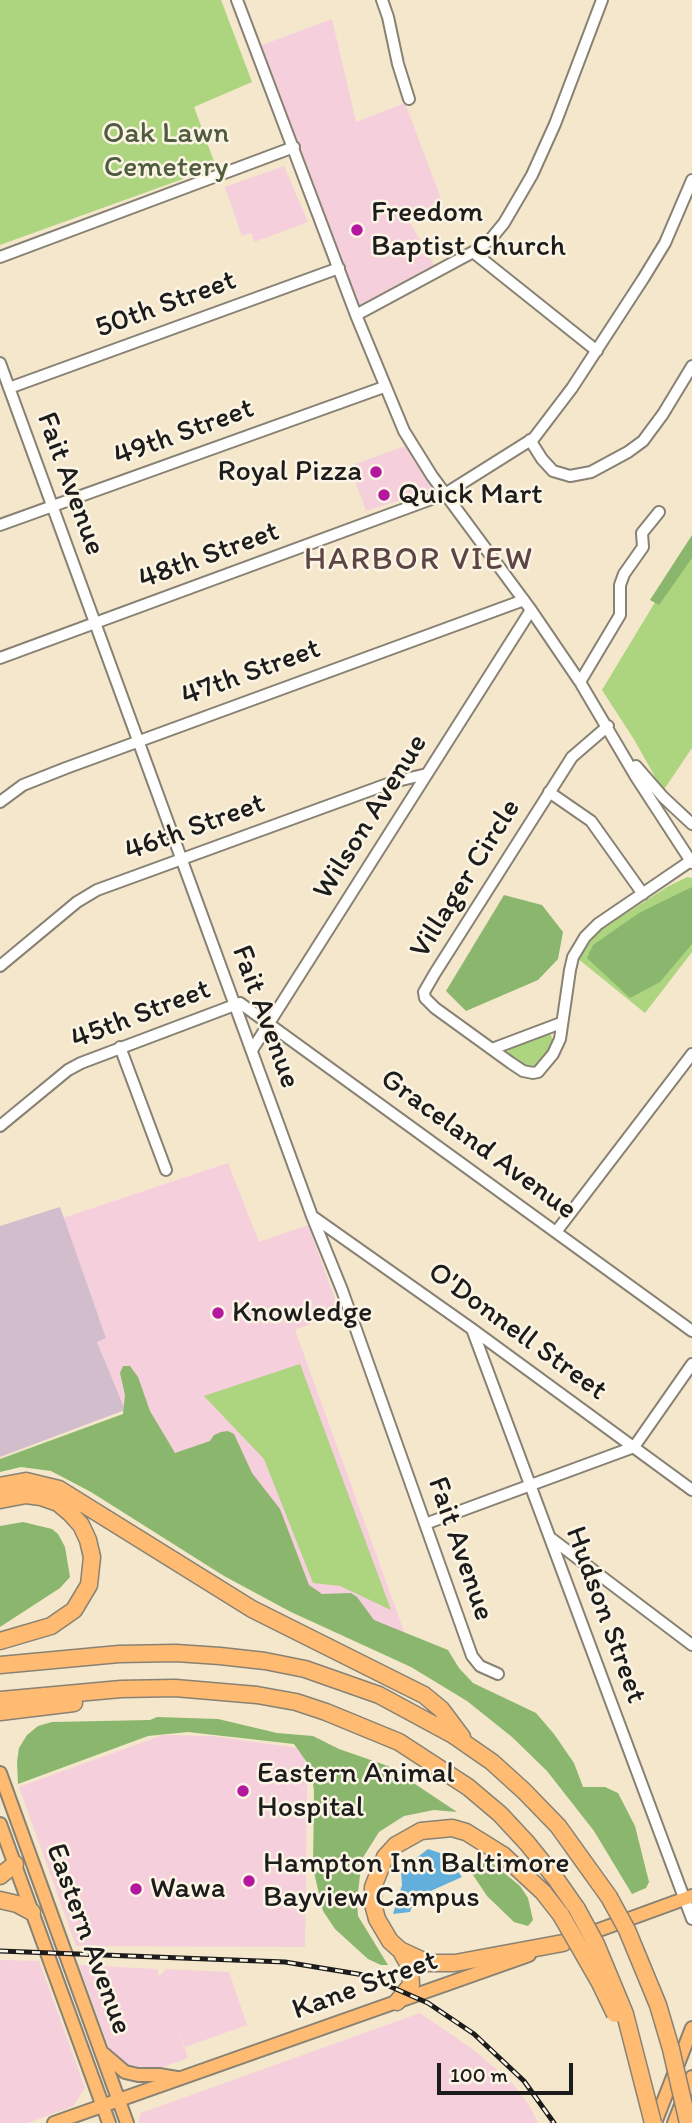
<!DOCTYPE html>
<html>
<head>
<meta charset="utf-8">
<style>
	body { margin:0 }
	#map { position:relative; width:692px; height:2123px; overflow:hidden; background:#f4e7cc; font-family:Itim,sans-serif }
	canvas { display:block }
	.scale { position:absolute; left:437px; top:2063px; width:136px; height:32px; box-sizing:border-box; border:4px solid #1c1c1c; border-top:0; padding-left:9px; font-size:21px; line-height:24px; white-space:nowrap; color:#1c1c1c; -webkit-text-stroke:5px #fcf5e5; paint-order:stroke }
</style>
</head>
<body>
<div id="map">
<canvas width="692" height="2123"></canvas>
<div class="scale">100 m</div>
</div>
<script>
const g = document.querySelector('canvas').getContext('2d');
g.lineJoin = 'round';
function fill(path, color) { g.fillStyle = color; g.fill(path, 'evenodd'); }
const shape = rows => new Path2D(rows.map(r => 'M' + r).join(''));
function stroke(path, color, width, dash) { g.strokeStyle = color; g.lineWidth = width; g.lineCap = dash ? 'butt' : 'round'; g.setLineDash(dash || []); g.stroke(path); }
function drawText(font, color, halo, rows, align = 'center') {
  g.font = font + ' Itim,sans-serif'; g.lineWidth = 5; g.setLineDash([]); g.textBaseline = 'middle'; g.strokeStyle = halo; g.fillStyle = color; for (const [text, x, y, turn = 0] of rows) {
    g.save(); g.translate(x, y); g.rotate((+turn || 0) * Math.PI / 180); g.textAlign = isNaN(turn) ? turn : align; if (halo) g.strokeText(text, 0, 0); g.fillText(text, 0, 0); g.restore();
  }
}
fill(shape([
	[332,19,356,122,405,103,441,199,409,221,437,270,360,306,257,47],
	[284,166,308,222,254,242,251,233,242,236,225,187],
	[405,446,431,487,426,492,366,511,350,466],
	[228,1163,259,1242,308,1225,340,1313,295,1330,406,1637,284,1602,175,1459,125,1410,97,1342,106,1338,63,1218],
	[163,1735,211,1736,305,1749,307,1788,305,1947,76,1946,19,1787],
	[0,1960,39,1961,85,2088,73,2106,28,2123,0,2123],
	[79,1965,157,1969,159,1976,166,1969,229,1972,247,2025,185,2047,175,2019,188,2058,160,2068,131,2066,114,2056,109,2048],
	[420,2013,475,2051,512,2083,529,2105,538,2123,138,2123,141,2113]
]), '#f5cfdb');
fill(shape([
	[60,1207,106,1338,97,1342,125,1410,0,1457,0,1226]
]), '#d1bdcc');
fill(shape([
	[0,0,221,0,252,82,194,107,216,167,0,245],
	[692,541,692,748,663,791,635,741,602,690],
	[687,877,692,878,692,952,645,1013,577,958,594,934,667,887],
	[547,1033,551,1035,553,1041,544,1058,535,1067,528,1068,508,1052,510,1047],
	[300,1364,391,1610,340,1586,313,1583,264,1459,204,1396]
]), '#add47e');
fill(shape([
	[692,535,692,558,659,605,650,600],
	[692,887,692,944,660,982,630,998,587,958,593,945,639,913],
	[504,895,542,905,563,932,558,959,538,980,466,1011,446,991],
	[123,1366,130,1366,138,1377,150,1411,175,1453,210,1441,214,1435,221,1432,228,1431,234,1434,252,1473,280,1509,309,1585,322,1594,351,1593,357,1597,374,1620,448,1650,459,1668,473,1683,536,1713,554,1734,574,1763,583,1787,605,1787,618,1793,635,1826,649,1882,646,1888,632,1894,594,1831,547,1771,512,1737,467,1701,411,1667,291,1612,224,1576,91,1492,51,1471,21,1467,0,1472,0,1459,123,1414,125,1395,120,1373],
	[23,1522,52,1529,58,1534,65,1547,70,1577,60,1588,0,1627,0,1526],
	[157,1717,218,1719,277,1733,313,1736,339,1749,388,1766,457,1812,434,1810,404,1816,379,1832,362,1859,357,1901,358,1916,388,1965,381,1965,368,1959,335,1929,323,1911,313,1868,314,1791,311,1768,294,1744,188,1732,148,1736,18,1784,17,1762,19,1748,27,1735,38,1726,52,1722,150,1720],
	[477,1859,491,1862,520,1886,528,1898,533,1920,528,1926,514,1922,487,1896,471,1872,472,1865]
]), '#8ab66d');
fill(shape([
	[428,1849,446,1855,462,1877,415,1898,410,1912,393,1914,402,1885,401,1870]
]), '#62afdb');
const minor = shape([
	[237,0,356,315,404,431,432,476,531,610,580,682,636,777,692,863],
	[382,0,388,17,398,64,409,99],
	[473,252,597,351],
	[0,257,294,147],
	[356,315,473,252,490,240,504,223,532,175,555,124,602,0],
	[0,363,312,1216,342,1290,472,1656,480,1666,498,1674],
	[9,388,339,268],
	[530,440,542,459,553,471,570,476,591,472,628,452,643,441,663,414,692,366],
	[0,525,384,387],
	[0,658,445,494,534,438,572,388,643,279,665,243,692,180],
	[580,682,620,615,620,585,624,574,643,547,642,533,659,512],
	[608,726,572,757,435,973,424,992,425,998,435,1008,511,1063,523,1071,533,1073,538,1072,553,1054,560,1039,570,970,573,957,585,937,598,924,692,860],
	[636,766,663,797,692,824],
	[549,792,591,821,643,894],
	[0,802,23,785,66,768,524,600],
	[0,966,77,902,97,890,393,782,427,774],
	[120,1047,166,1170],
	[492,1049,561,1023],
	[252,1050,531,610],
	[0,1126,68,1070,81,1063,240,1003,692,1331],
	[312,1216,472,1329,692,1490],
	[556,1232,692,1054],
	[472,1329,692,1919],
	[425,1524,634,1447,692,1364],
	[552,1539,692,1645]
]);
const major = shape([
	[0,1773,127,2123],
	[0,1824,109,2123],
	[566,1942,692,1896],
	[104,2054,125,2072,138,2075,159,2075,177,2078],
	[54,2123,529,1955],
	[655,2123,692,2028],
	[674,2123,692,2077]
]);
const highway = shape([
	[0,1486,26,1481,59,1489,252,1609,424,1695,441,1709,462,1737],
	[0,1500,26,1495,41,1497,58,1503,71,1514,81,1525,88,1540,92,1557,89,1585,74,1610,51,1626,0,1641],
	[0,1665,119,1654,176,1653,220,1656,265,1661,305,1669,379,1695,453,1735,492,1762,524,1791,558,1826,609,1897],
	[0,1700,121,1689,175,1688,257,1695,296,1702,326,1712,399,1742,468,1787,500,1814,527,1843,556,1879,577,1909],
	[0,1712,74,1703],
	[0,1876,15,1864],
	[0,1900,17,1904,32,1912],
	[561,1915,543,1892,503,1855,466,1832,452,1828,421,1831,396,1845,385,1857,373,1887,373,1904,377,1919,390,1941,400,1950,428,1963,455,1963,563,1943],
	[397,2002,411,1985,410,1967,402,1953]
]);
stroke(minor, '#888274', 14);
stroke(major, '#888274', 16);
stroke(highway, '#888274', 19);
stroke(minor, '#fff', 10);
stroke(major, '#ffbb71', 12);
stroke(highway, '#ffbb71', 16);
const rail = shape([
	[0,1951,285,1962,364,1975,428,2003,474,2034,524,2081,554,2123]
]);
stroke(rail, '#1c1c1c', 5);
stroke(rail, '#fcf5e5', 2.5, [8]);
const highwayBridge = shape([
	[609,1897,627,1930,658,2005,671,2049,688,2123],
	[577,1909,596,1944,625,2014,653,2123],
	[561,1915,600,1983,615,2014]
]);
stroke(highwayBridge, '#888274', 19, []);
stroke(highwayBridge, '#ffbb71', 16);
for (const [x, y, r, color] of [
	[357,230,7,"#b5179e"],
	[376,472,7,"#b5179e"],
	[384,495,7,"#b5179e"],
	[218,1313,7,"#b5179e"],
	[243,1791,7,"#b5179e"],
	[249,1881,7,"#b5179e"],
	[136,1889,7,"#b5179e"]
]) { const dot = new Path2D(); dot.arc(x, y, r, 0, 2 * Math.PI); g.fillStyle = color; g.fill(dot); stroke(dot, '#fcf5e5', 2.5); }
drawText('30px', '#4f5c3e', '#fcf5e5', [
	["Oak Lawn",166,134],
	["Cemetery",166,168]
]);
drawText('30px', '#1c1c1c', '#fcf5e5', [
	["Freedom",371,213],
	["Baptist Church",371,247],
	["Royal Pizza",362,472,"right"],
	["Quick Mart",398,495],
	["Knowledge",232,1313],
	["Eastern Animal",257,1774],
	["Hospital",257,1808],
	["Hampton Inn Baltimore",263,1864],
	["Bayview Campus",263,1898],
	["Wawa",150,1889]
], 'left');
drawText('30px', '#1c1c1c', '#fcf5e5', [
	["50th Street",166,305,-20],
	["49th Street",184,433,-20],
	["Fait Avenue",70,484,70],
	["48th Street",209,556,-20],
	["47th Street",251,673,-20],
	["Wilson Avenue",371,817,-58],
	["46th Street",195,828,-20],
	["Villager Circle",466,879,-58],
	["45th Street",141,1015,-21],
	["Fait Avenue",265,1017,70],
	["Graceland Avenue",478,1145,36],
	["O'Donnell Street",517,1332,36],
	["Fait Avenue",460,1549,71],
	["Hudson Street",605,1615,70],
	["Eastern Avenue",88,1939,70],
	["Kane Street",365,1986,-20]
]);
g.letterSpacing = '2px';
drawText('32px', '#5d4545', '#fcf5e5', [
	["HARBOR VIEW",419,561]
]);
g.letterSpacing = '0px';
</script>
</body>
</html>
